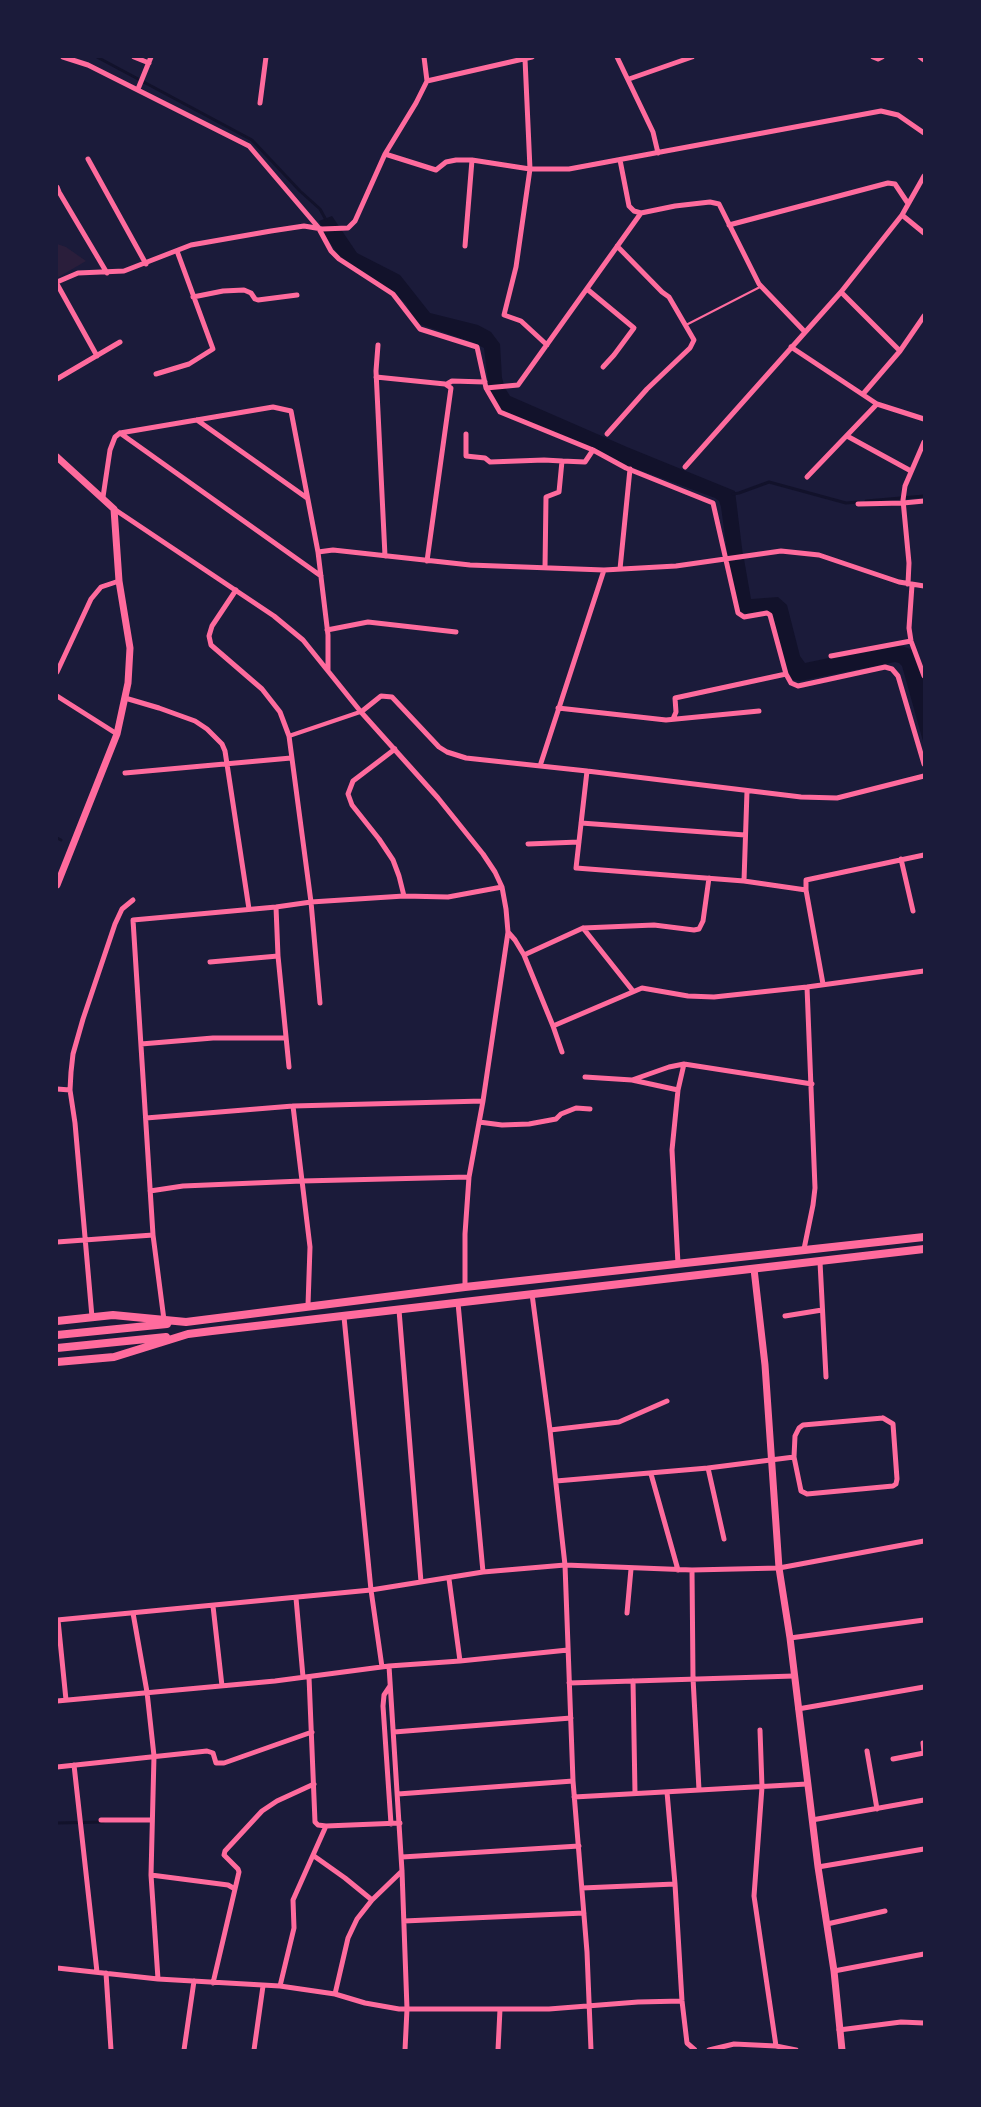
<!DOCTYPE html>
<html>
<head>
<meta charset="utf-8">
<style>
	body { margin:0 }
	#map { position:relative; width:981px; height:2107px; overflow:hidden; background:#1b1b3a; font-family:Mulish,sans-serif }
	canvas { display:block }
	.frame { position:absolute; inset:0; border:58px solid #1b1b3a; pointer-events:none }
</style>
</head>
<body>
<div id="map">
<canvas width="981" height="2107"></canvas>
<div class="frame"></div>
</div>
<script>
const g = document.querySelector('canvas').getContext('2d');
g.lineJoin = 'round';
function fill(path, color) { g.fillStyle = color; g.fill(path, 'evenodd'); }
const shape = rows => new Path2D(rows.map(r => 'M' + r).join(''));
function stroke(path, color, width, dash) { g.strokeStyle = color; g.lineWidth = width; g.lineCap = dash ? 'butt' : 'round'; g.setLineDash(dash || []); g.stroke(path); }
fill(shape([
	[57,244,66,247,86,261,57,278]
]), '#2a1e3b');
fill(shape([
	[332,216,357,253,400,275,430,313,478,325,491,332,500,344,502,378,505,388,510,396,627,447,735,491,743,556,728,559,721,507,719,501,715,498,626,465,596,449,501,411,489,390,484,348,472,342,416,323,406,304,391,290,341,259,326,237,319,221],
	[744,559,751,599,778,597,787,605,800,656,805,663,881,647,899,645,913,650,917,655,924,681,924,745,902,666,899,663,895,662,800,681,793,680,786,671,773,615,767,610,747,614,740,612,728,561]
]), '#12122b');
stroke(shape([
	[97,57,252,140,300,191,320,209,326,220],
	[733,494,739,493,769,482,846,503,859,502],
	[866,501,924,496],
	[57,838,61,840],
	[57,1823,103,1822]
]), '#12122b', 3);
stroke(shape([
	[686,325,760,287]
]), '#ff6b9d', 2);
stroke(shape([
	[289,736,360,712]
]), '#ff6b9d', 4);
stroke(shape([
	[63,57,88,65,249,146,318,227,331,251,339,259,393,294,420,329,477,347,486,388,500,412,593,450,626,468,713,503,738,613,744,617,767,613,770,615,786,674,791,683,798,686,885,667,892,669,898,676,924,764],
	[134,57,149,63],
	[617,57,653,132,658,153],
	[873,57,878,59,882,57],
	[920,57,924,60],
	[525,59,530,169,516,267,504,315,521,321,547,345],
	[629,79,692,57],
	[427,81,532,57],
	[138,89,151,57],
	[260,103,266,57],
	[385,154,436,170,446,162,456,160,472,160,530,169,569,169,881,111,898,115,924,133],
	[88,159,146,264],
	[620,160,629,206,634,211,641,213],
	[924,176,902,215,924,233],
	[57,187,59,192,107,273],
	[729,225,888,183,895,184,907,202],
	[465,246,472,160],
	[57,282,78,273,124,271,191,245,271,231,304,226,322,229,348,228,355,221,385,154,416,103,427,81,424,57],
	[57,284,97,356],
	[587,289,634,328,614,355,603,367],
	[841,292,900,351],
	[193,297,223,291,244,290,251,293,255,299,258,300,297,295],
	[378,345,376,371,385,556],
	[791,347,877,404,924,419],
	[156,374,189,364,213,349,177,251],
	[376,377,445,384,451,388,427,561],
	[57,379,120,342],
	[447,384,452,381,485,382],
	[486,388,518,385,641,213,675,206,710,202,719,204,759,284,805,332],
	[863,394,900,351,924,316],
	[197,420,307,498],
	[120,433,321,576],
	[466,434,466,456,485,458,490,462,544,460,562,461],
	[607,434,647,389,690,348,694,340,669,297,662,292,617,246],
	[847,436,911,471],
	[685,467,841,292,902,215],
	[807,477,877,404],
	[103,497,110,450,115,437,120,433,273,407,291,411,318,552,328,635,328,670],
	[858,504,903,503,924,501],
	[114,509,274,616,303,640,361,712,438,798,483,854,495,872,502,887,506,909,508,932,483,1101,469,1177,465,1234,465,1287],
	[318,552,333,550,470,565,604,570,676,566,781,551,819,555,899,582,924,586],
	[545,568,546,497,559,492,562,461,585,462,593,450],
	[620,569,630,469],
	[908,584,909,563,903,500,905,486,924,442],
	[912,585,909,628,911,641,924,676],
	[236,590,212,626,209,636,211,645,262,689,280,712,289,736,311,902,320,1003],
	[327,630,368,622,456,632],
	[831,656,911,641],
	[57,672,91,599,101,587,119,581],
	[57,696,117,734],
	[125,698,159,708,195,721,207,729,222,744,225,751,249,909],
	[558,708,666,720,759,711],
	[361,712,381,696,392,697,439,747,447,752,466,758,587,771,801,797,837,798,924,776],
	[673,719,676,712,675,698,786,674],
	[395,749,353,781,348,794,352,805,379,839,393,860,399,876,404,896],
	[540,766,604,570],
	[587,771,576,868,744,881,747,791],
	[125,773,291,758],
	[581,823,745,835],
	[528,844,579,842],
	[901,859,913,911],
	[744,881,806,890,806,880,924,855],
	[806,890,823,984],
	[276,907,278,956,289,1067],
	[583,928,633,991],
	[508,932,515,940,524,955,553,1026],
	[524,955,583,928,654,925,694,930,699,929,703,921,709,878],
	[210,962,278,956],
	[141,1044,213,1038,286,1038],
	[562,1052,553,1026,642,988,688,996,714,997,807,987,924,971],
	[585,1077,632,1080,678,1090],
	[632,1080,669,1067,684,1064,812,1084],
	[57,1089,70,1090],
	[293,1106,310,1247,308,1305],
	[146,1118,293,1106,483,1101],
	[479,1122,502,1125,529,1124,556,1119,561,1114,576,1108,590,1109],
	[150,1191,183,1186,302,1181,469,1177],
	[57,1242,153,1235],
	[804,1249,813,1205,815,1188,807,987],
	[820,1262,826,1377],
	[678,1264,672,1150,678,1090,684,1064],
	[532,1294,550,1430,565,1565,573,1781,587,1952,591,2050],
	[458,1303,483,1572],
	[399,1310,421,1582],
	[785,1316,822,1310],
	[92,1317,75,1123,70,1090,71,1072,73,1054,83,1019,115,924,122,909,133,900],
	[344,1317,371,1590,382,1667],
	[164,1320,153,1235,133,920,276,907,311,902,404,896,448,897,502,887],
	[883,1418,893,1424,897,1479,896,1484,893,1486,807,1494,801,1491,794,1457,795,1436,799,1428,803,1425,883,1418],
	[550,1430,619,1422,667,1401],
	[708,1468,724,1539],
	[651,1474,678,1570],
	[556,1481,708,1468,794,1457],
	[692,1570,693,1678,699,1790],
	[449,1579,460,1661],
	[296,1598,303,1677],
	[213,1606,222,1686],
	[133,1613,147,1692,154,1756,151,1875,158,1979],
	[627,1613,631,1569],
	[57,1620,371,1590,483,1572,565,1565,692,1570,779,1568,924,1541],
	[58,1620,66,1700],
	[790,1638,924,1620],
	[389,1666,402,1871,407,2009,405,2050],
	[309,1677,315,1822,318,1825,326,1826,400,1823],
	[633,1681,635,1793],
	[569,1683,794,1676],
	[390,1686,384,1695,383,1706,391,1824],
	[57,1701,275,1681,389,1666,460,1661,568,1650],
	[798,1709,924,1687],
	[760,1730,762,1787,754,1896,776,2046],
	[394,1732,571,1718],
	[923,1743,924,1752],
	[867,1751,877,1809],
	[893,1759,924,1753],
	[74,1765,97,1972],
	[57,1767,207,1751,213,1753,216,1763,224,1763,312,1732],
	[667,1792,675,1884,682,2001,687,2043,695,2050],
	[398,1794,573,1781],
	[574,1797,807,1784],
	[101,1820,152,1820],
	[812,1820,924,1800],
	[314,1856,345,1878,372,1900],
	[402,1857,579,1846],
	[818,1867,924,1849],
	[151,1875,228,1885,235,1889],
	[582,1888,675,1884],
	[404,1921,584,1913],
	[827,1924,885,1911],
	[57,1968,158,1979,280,1986,335,1994,365,2003,399,2009,549,2009,638,2002,682,2001],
	[834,1971,924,1954],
	[106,1973,111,2050],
	[213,1983,239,1872,238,1869,224,1855,225,1851,262,1811,277,1801,314,1784],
	[280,1986,294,1928,293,1900,326,1826],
	[335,1994,348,1938,357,1919,372,1900,402,1871],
	[839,2030,901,2022,924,2023],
	[184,2050,194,1981],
	[254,2050,263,1986],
	[498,2050,500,2009],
	[709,2050,734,2044,776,2046,796,2050]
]), '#ff6b9d', 5);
stroke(shape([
	[57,457,114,509,119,581,130,648,128,683,117,734,57,885],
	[754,1269,765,1365,779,1568,790,1638,818,1867,834,1971,842,2050]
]), '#ff6b9d', 7);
stroke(shape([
	[57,1321,113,1315,186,1322,465,1287,924,1237],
	[57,1335,167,1324],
	[57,1348,166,1337],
	[57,1362,114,1357,188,1334,212,1331,924,1249]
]), '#ff6b9d', 8);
</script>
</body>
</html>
